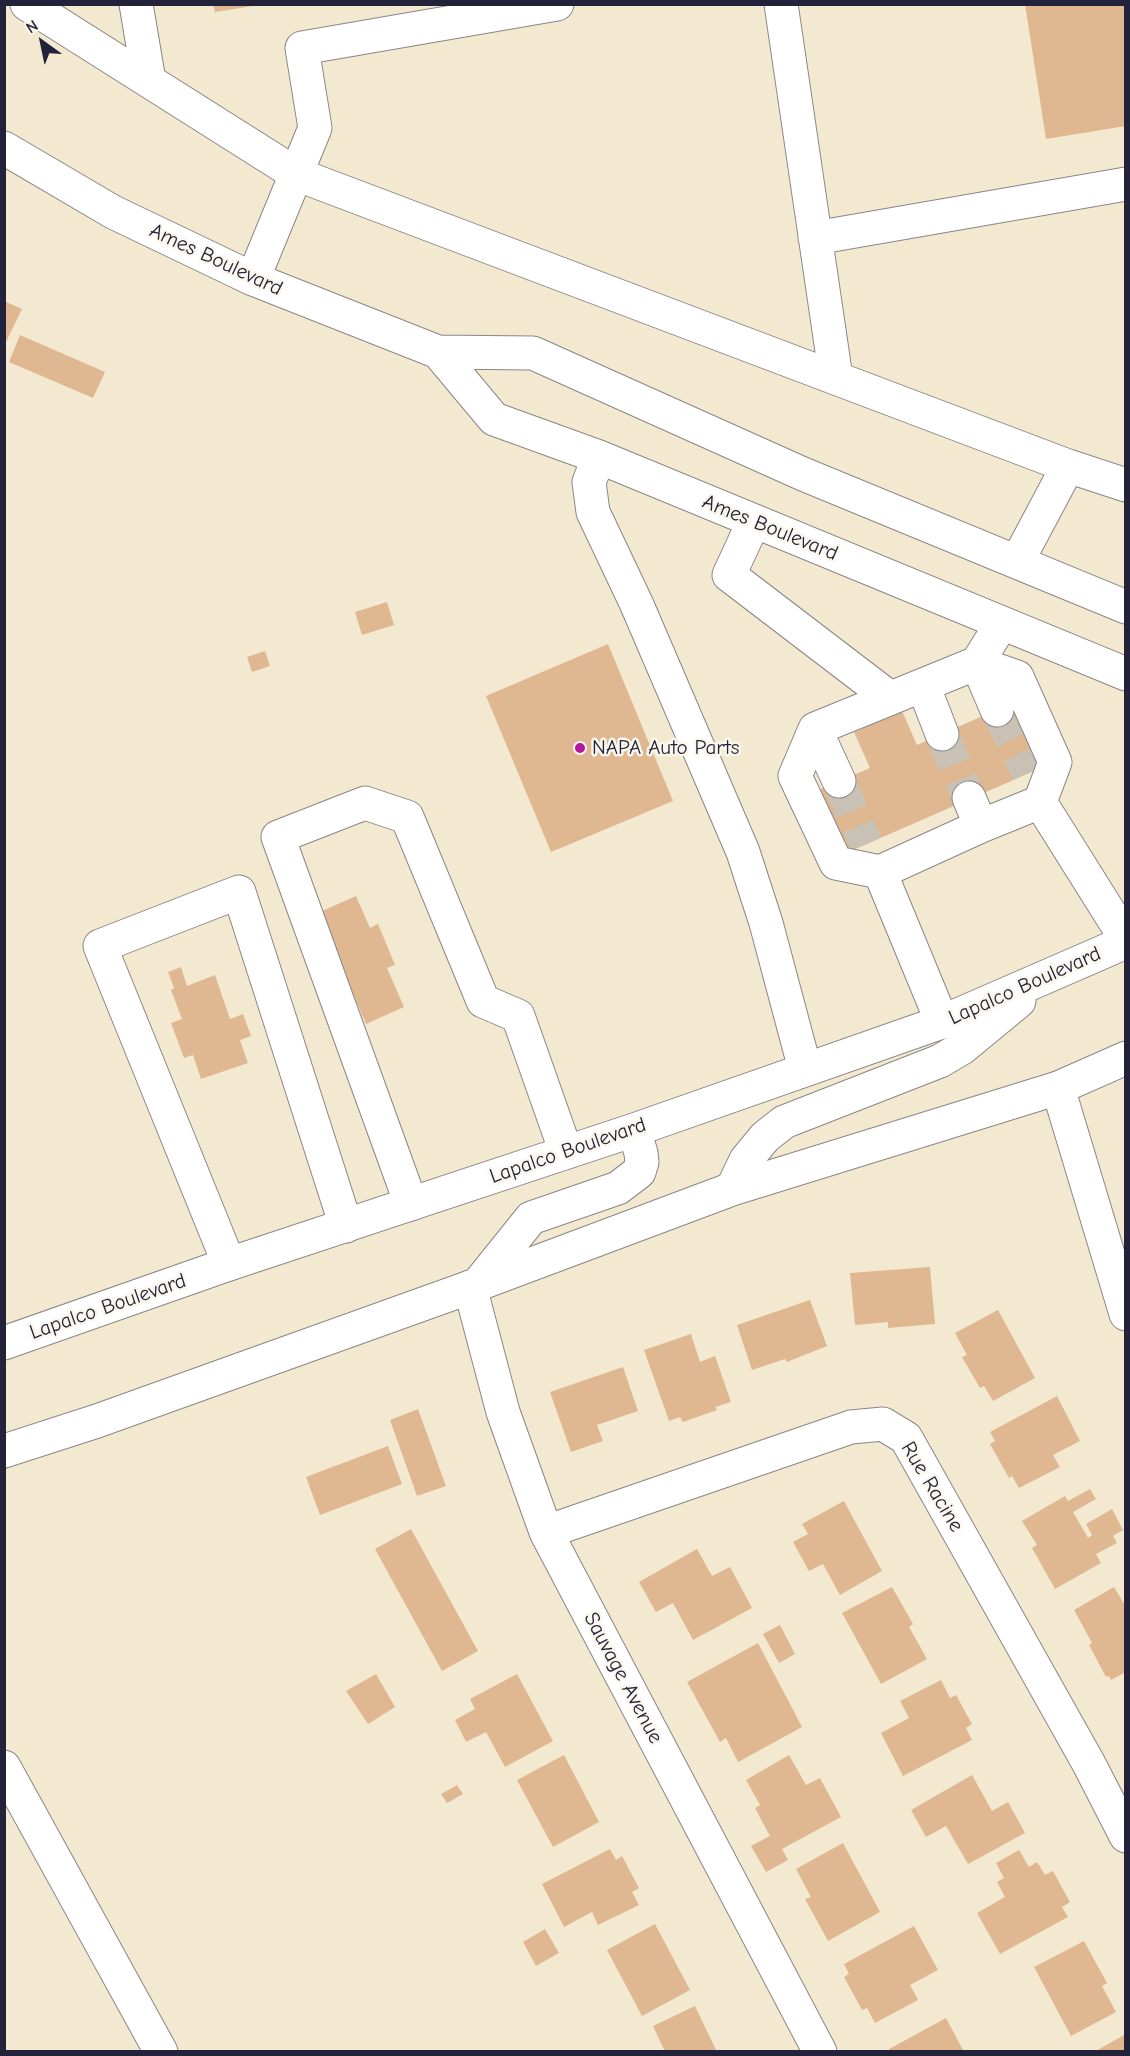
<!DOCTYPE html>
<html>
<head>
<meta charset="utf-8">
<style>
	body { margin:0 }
	#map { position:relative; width:1130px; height:2056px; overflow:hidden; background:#f3e9d1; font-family:"Comic Neue",sans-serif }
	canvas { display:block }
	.frame { position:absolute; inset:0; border:6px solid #22223b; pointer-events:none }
	.north { position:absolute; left:12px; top:12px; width:60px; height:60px; -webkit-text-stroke:4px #fbf7ec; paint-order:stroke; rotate:327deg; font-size:16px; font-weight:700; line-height:24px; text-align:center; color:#22223b }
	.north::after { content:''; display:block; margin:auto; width:21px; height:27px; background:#22223b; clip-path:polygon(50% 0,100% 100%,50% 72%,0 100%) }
</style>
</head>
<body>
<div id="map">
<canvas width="1130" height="2056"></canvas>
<div class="frame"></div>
<div class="north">N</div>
</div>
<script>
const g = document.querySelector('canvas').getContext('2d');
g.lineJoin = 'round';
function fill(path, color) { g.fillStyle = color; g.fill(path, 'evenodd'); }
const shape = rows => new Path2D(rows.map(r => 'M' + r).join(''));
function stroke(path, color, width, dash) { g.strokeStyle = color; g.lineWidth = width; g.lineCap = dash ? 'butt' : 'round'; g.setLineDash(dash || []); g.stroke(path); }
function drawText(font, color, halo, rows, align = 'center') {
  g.font = font + ' "Comic Neue",sans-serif'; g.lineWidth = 5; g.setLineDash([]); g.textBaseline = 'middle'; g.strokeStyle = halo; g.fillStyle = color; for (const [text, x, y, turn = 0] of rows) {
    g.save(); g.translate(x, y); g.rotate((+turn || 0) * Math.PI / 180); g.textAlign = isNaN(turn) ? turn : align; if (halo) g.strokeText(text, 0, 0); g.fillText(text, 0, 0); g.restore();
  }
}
fill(shape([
	[213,4,253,4,253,6,215,12],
	[1025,4,1126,4,1126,126,1046,139],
	[4,301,22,309,4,346],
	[20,335,105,372,93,398,9,362],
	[387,602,394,625,362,635,355,612],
	[608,644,673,801,551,852,486,696],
	[265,651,270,666,252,672,247,657],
	[1021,699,1050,764,837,857,809,794,870,768,854,732,902,711,917,745],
	[356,896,370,928,378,924,395,965,387,968,404,1007,366,1024,350,987,343,990,338,980,347,976,320,912],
	[181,967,187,986,215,975,230,1019,243,1014,251,1036,240,1040,248,1063,201,1079,193,1055,184,1058,171,1023,182,1019,171,990,174,988,168,972],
	[930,1267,935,1324,888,1328,888,1322,855,1325,850,1273],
	[810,1300,827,1346,787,1362,785,1359,752,1370,737,1325],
	[998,1310,1035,1378,993,1401,984,1386,980,1388,962,1357,967,1355,955,1333],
	[691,1334,700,1362,715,1356,731,1402,715,1407,717,1410,683,1422,680,1417,669,1421,644,1350],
	[623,1367,638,1411,597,1425,603,1441,571,1452,550,1392],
	[1057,1396,1080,1441,1053,1455,1060,1467,1019,1488,1012,1476,1009,1478,990,1444,995,1441,990,1432],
	[418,1409,446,1486,417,1496,390,1420],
	[388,1446,402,1484,320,1515,306,1477],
	[1090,1489,1096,1499,1073,1512,1088,1538,1092,1535,1086,1524,1112,1509,1123,1530,1113,1536,1117,1543,1096,1554,1101,1563,1055,1589,1032,1548,1037,1545,1022,1521,1065,1496,1068,1501],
	[844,1501,882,1571,840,1595,823,1564,809,1571,793,1542,808,1534,802,1524],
	[411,1529,478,1651,442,1671,375,1549],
	[697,1549,712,1576,730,1567,752,1608,693,1640,673,1603,656,1612,639,1582],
	[892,1587,913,1624,909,1627,927,1659,881,1684,842,1613],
	[1114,1587,1126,1607,1126,1672,1111,1680,1109,1676,1106,1677,1089,1645,1092,1643,1074,1610],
	[780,1625,795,1654,779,1663,763,1634],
	[758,1643,802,1727,738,1762,726,1738,720,1742,687,1682],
	[376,1674,395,1707,368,1724,346,1691],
	[517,1674,553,1741,505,1767,486,1732,466,1742,455,1720,475,1709,470,1699],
	[941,1680,950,1698,956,1695,972,1724,966,1728,972,1740,903,1776,881,1733,909,1718,900,1701],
	[564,1755,599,1822,553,1847,517,1780],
	[789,1755,806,1785,820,1778,841,1817,782,1849,788,1860,766,1872,751,1846,770,1836,755,1808,760,1805,746,1780],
	[972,1775,992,1811,1008,1802,1025,1833,968,1864,946,1826,926,1837,911,1810],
	[457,1785,463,1794,447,1803,441,1794],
	[843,1843,880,1912,828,1941,805,1899,811,1897,796,1869],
	[610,1849,616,1860,622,1856,639,1888,632,1892,639,1905,598,1925,592,1912,564,1927,542,1884],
	[1019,1850,1029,1867,1037,1862,1045,1875,1053,1871,1070,1902,1062,1907,1068,1917,1000,1954,977,1913,1005,1897,997,1882,1004,1878,996,1863],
	[655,1924,690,1990,642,2016,607,1950],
	[914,1926,938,1970,910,1985,918,2000,875,2023,867,2008,862,2010,844,1977,849,1974,844,1964],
	[545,1929,559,1953,536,1966,523,1942],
	[1084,1941,1107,1983,1102,1986,1116,2012,1071,2036,1034,1967],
	[695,2006,717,2052,665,2052,653,2026],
	[946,2018,964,2052,890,2052,889,2049],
	[1126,2034,1126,2052,1094,2052]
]), '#dfb891');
stroke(shape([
	[997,710,1028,773],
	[942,734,969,798],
	[839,781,866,844]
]), '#c9c1b3', 33, [33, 16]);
const minor = shape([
	[27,4,296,174,1068,466,1126,485],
	[136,4,149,81],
	[781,4,836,378],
	[4,148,113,212,253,279,438,352,533,353,803,474,1126,607],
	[815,238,1126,184],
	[253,279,315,128,302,48,557,4],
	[438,352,494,419,599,457,1126,674],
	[599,457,589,482,593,512,637,605,743,852,766,923,805,1069],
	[754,521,729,575,890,698],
	[1017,562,1068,466],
	[1002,623,977,663,1017,677,1055,762,1040,802],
	[923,685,977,663,997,710],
	[815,729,839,781],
	[969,798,981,826],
	[880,872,836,863,795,776,815,729,923,685,942,734],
	[942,1022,880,872,981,826,1040,802,1126,939],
	[1058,1088,1126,1314],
	[411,1204,278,837,365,803,407,817,483,1001,518,1016,566,1152],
	[229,1264,100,946,239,892,346,1226],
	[470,1287,503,1412,546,1532,820,2052],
	[546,1532,851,1427,883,1424,906,1438,1089,1764,1126,1836],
	[4,1767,161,2052]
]);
const major = shape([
	[732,1189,746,1160,765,1137,784,1122,940,1061,962,1048,1019,1001],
	[478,1284,531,1218,618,1188,639,1172,642,1162,641,1153,634,1130],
	[4,1343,229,1264,634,1130,942,1022,1126,942],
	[4,1451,97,1421,476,1285,732,1189,1058,1088,1126,1058]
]);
stroke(minor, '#8a8686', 35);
stroke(major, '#8a8686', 35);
stroke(minor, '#fff', 33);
stroke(major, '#fff', 33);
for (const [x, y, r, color] of [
	[580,748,6,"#b5179e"]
]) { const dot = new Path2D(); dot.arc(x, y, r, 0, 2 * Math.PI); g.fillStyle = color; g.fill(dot); stroke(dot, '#fbf7ec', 2); }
drawText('21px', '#22223b', '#fbf7ec', [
	["Ames Boulevard",216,260,25],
	["Ames Boulevard",770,528,22],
	["Lapalco Boulevard",1025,986,-24],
	["Lapalco Boulevard",568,1151,-19],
	["Lapalco Boulevard",108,1307,-19],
	["Rue Racine",932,1487,59],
	["Sauvage Avenue",623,1678,62]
]);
drawText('21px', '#22223b', '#fbf7ec', [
	["NAPA Auto Parts",592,748]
], 'left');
</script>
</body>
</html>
